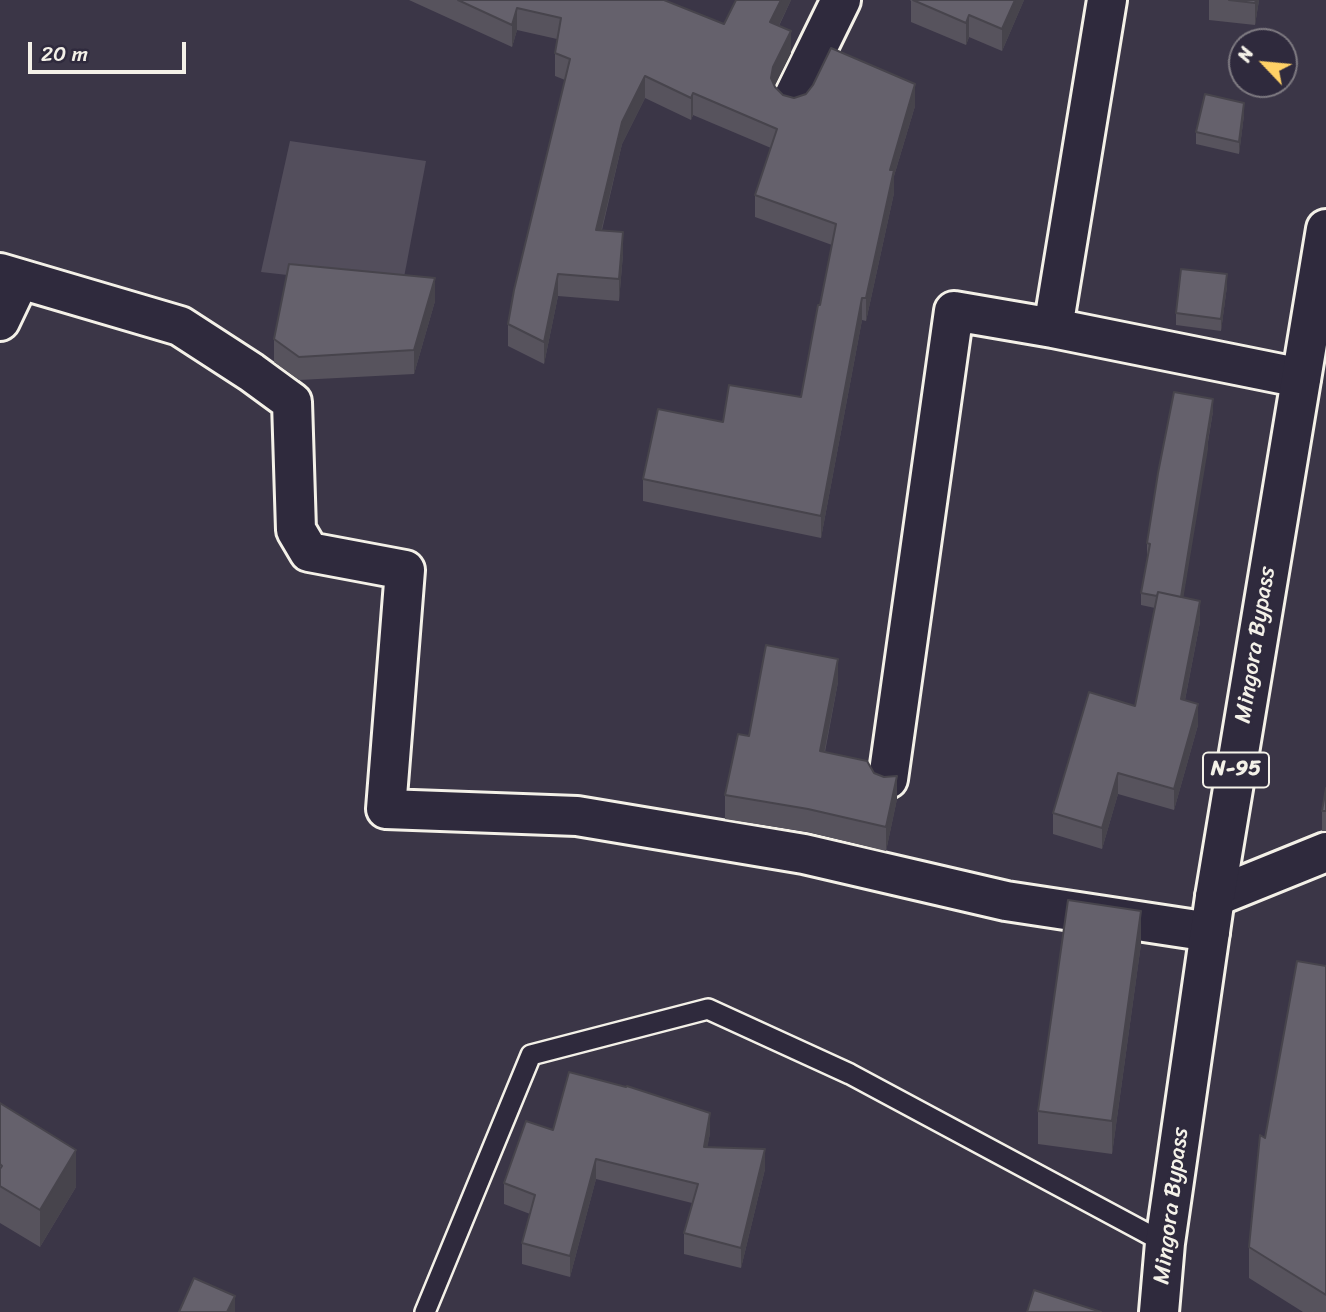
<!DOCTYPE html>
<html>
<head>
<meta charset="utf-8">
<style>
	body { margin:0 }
	#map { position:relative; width:1326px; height:1312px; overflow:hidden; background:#3b3647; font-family:Sriracha,sans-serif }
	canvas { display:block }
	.north { position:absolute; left:1228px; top:28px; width:70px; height:70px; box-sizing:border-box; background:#2f2a3d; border:2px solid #7e7a81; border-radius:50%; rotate:296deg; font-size:19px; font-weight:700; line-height:28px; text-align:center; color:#f4f1e8 }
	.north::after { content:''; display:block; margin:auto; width:24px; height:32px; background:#ffd166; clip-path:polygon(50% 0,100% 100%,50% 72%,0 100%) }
	.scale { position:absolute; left:28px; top:42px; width:158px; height:32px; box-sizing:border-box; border:4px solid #f4f1e8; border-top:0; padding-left:9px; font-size:21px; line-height:24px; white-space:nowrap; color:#f4f1e8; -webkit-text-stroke:5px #2f2a3d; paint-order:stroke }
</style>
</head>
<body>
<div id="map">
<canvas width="1326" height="1312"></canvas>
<div class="north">N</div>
<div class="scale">20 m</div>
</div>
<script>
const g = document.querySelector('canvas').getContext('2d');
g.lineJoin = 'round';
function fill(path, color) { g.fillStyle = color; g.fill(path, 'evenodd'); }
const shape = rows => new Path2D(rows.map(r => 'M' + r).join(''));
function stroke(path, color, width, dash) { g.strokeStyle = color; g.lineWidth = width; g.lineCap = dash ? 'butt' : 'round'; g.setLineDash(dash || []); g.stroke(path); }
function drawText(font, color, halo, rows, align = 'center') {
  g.font = font + ' Sriracha,sans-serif'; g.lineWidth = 5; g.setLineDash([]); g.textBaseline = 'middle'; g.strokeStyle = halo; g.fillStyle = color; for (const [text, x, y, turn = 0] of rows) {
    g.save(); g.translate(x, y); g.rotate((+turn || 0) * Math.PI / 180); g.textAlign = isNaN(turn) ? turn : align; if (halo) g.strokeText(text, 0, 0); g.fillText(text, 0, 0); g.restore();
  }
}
fill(shape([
	[290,141,426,161,402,288,261,272]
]), '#534e5c');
const lane = shape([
	[425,1312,531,1055,708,1009,850,1074,1165,1243]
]);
const street = shape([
	[793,98,841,0],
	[0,273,180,326,251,372,292,402,296,530,309,552,405,570,386,809,577,816,804,854,1006,901,1210,932],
	[0,321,20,279],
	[1053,328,1107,0],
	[888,779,954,311,1053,328,1301,378],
	[1215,897,1326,852]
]);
const highway = shape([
	[1159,1312,1165,1243,1215,897,1326,229]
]);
stroke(lane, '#f4f1e8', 24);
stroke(street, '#f4f1e8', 44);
stroke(highway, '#f4f1e8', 44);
stroke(lane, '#2f2a3d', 19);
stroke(street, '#2f2a3d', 38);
stroke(highway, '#2f2a3d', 38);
fill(shape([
	[409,0,664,0,724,24,736,0,791,0,779,26,791,53,774,87,783,95,794,98,915,106,894,176,894,193,866,321,862,320,821,538,643,501,643,479,723,422,801,397,832,245,755,217,755,195,771,148,693,115,691,120,645,98,622,144,602,230,623,254,619,301,558,296,544,364,508,346,508,324,565,80,555,76,555,53,557,39,517,30,512,47],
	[910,0,1024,0,1002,51,969,37,966,45,911,22,911,1],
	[1209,0,1259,0,1255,25,1209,20],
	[1244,115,1239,154,1196,144,1196,132],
	[1227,286,1221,331,1176,325,1176,313],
	[435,301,414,374,299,380,274,362,274,339],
	[1213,411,1183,597,1200,622,1185,700,1198,725,1174,810,1118,794,1102,849,1053,834,1053,813,1135,706,1155,608,1141,605,1141,593,1148,555,1147,555,1147,543],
	[838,682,825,752,874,773,897,799,886,851,808,832,725,819,725,795,749,736],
	[1326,788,1326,831,1322,831,1322,811],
	[1141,944,1112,1154,1038,1144,1038,1111],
	[1326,966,1326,1312,1303,1312,1249,1278,1249,1247,1265,1138],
	[0,1103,76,1187,40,1247,0,1223],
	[553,1130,710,1133,707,1147,765,1169,741,1268,684,1254,684,1233,692,1203,596,1179,570,1277,522,1264,522,1243,530,1214,504,1204,504,1183]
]), '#57535d');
fill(shape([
	[781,0,791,0,770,44,770,22],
	[1015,0,1024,0,1002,51,1002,29],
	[1256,0,1259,0,1255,25,1255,3],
	[517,8,517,30,512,47,512,25],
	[969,15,969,37,966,45,966,23],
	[791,31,791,53,773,89,771,78,773,67],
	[645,76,645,98,622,144,596,252,596,230,622,122],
	[915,84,915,106,894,176,894,193,866,321,866,298,890,170],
	[693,93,693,115,691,120,691,98],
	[1244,103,1244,115,1239,154,1239,142],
	[623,232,623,254,619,301,619,279],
	[558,274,558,296,544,364,544,342],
	[1227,274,1227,286,1221,331,1221,319],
	[435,278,435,301,414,374,414,350],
	[862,298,862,320,821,538,821,516],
	[1213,399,1213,411,1208,440,1208,449,1181,612,1181,600],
	[1200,601,1200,622,1181,720,1181,699],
	[838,659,838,682,820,774,820,751],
	[1198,704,1198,725,1174,810,1174,789],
	[1118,773,1118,794,1102,849,1102,828],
	[897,776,897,799,886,851,886,827],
	[1141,911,1141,944,1112,1154,1112,1121],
	[710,1113,710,1133,704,1167,704,1147],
	[765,1149,765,1169,741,1268,741,1248],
	[76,1150,76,1187,40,1247,40,1210],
	[596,1159,596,1179,570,1277,570,1256],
	[235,1296,235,1312,227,1312]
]), '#47444c');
const building = shape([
	[458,0,664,0,724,24,736,0,781,0,770,22,791,31,773,67,771,78,775,87,783,95,794,98,806,94,813,85,831,48,915,84,890,170,894,170,866,298,862,298,821,516,643,479,658,409,723,422,729,385,801,397,818,305,820,305,836,224,755,195,777,129,693,93,691,98,645,76,622,122,596,230,623,232,619,279,558,274,544,342,508,324,514,290,570,59,555,53,561,18,517,8,512,25,458,0],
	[913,0,1015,0,1002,29,969,15,966,23,913,0],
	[1229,0,1256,0,1255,3,1229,0],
	[1205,94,1244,103,1239,142,1196,132,1205,94],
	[289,264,435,278,414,350,299,357,274,339,289,264],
	[1181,269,1227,274,1221,319,1176,313,1181,269],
	[1174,392,1213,399,1181,597,1158,592,1157,596,1141,593,1150,544,1147,543,1158,473,1174,392],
	[1158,592,1200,601,1181,699,1198,704,1174,789,1118,773,1102,828,1053,813,1089,692,1135,706,1158,592],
	[766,645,838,659,820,751,867,761,874,773,884,777,897,776,886,827,808,809,725,795,738,734,749,736,766,645],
	[1326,788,1326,811,1322,811,1326,788],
	[1068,900,1141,911,1112,1121,1038,1111,1068,900],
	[1297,961,1326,966,1326,1295,1249,1247,1260,1135,1265,1138,1297,961],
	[569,1072,626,1087,627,1086,710,1113,704,1147,765,1149,741,1248,684,1233,698,1184,596,1159,570,1256,522,1243,535,1195,504,1183,526,1121,553,1130,569,1072],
	[0,1103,76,1150,40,1210,0,1186,0,1169,2,1166,0,1164,0,1103],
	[194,1278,235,1296,227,1312,179,1312,194,1278],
	[1034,1290,1101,1312,1027,1312,1034,1290]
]);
fill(building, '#65616c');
stroke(building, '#47444c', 2);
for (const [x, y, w] of [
	[1236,770,66]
]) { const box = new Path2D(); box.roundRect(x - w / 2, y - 17.5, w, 35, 5); g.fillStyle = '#2f2a3d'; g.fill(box); stroke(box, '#f4f1e8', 2); }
drawText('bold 21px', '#f4f1e8', null, [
	["N-95",1236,770]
]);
drawText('23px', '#f4f1e8', '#2f2a3d', [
	["Mingora Bypass",1256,645,-81],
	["Mingora Bypass",1172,1206,-83]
]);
</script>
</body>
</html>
